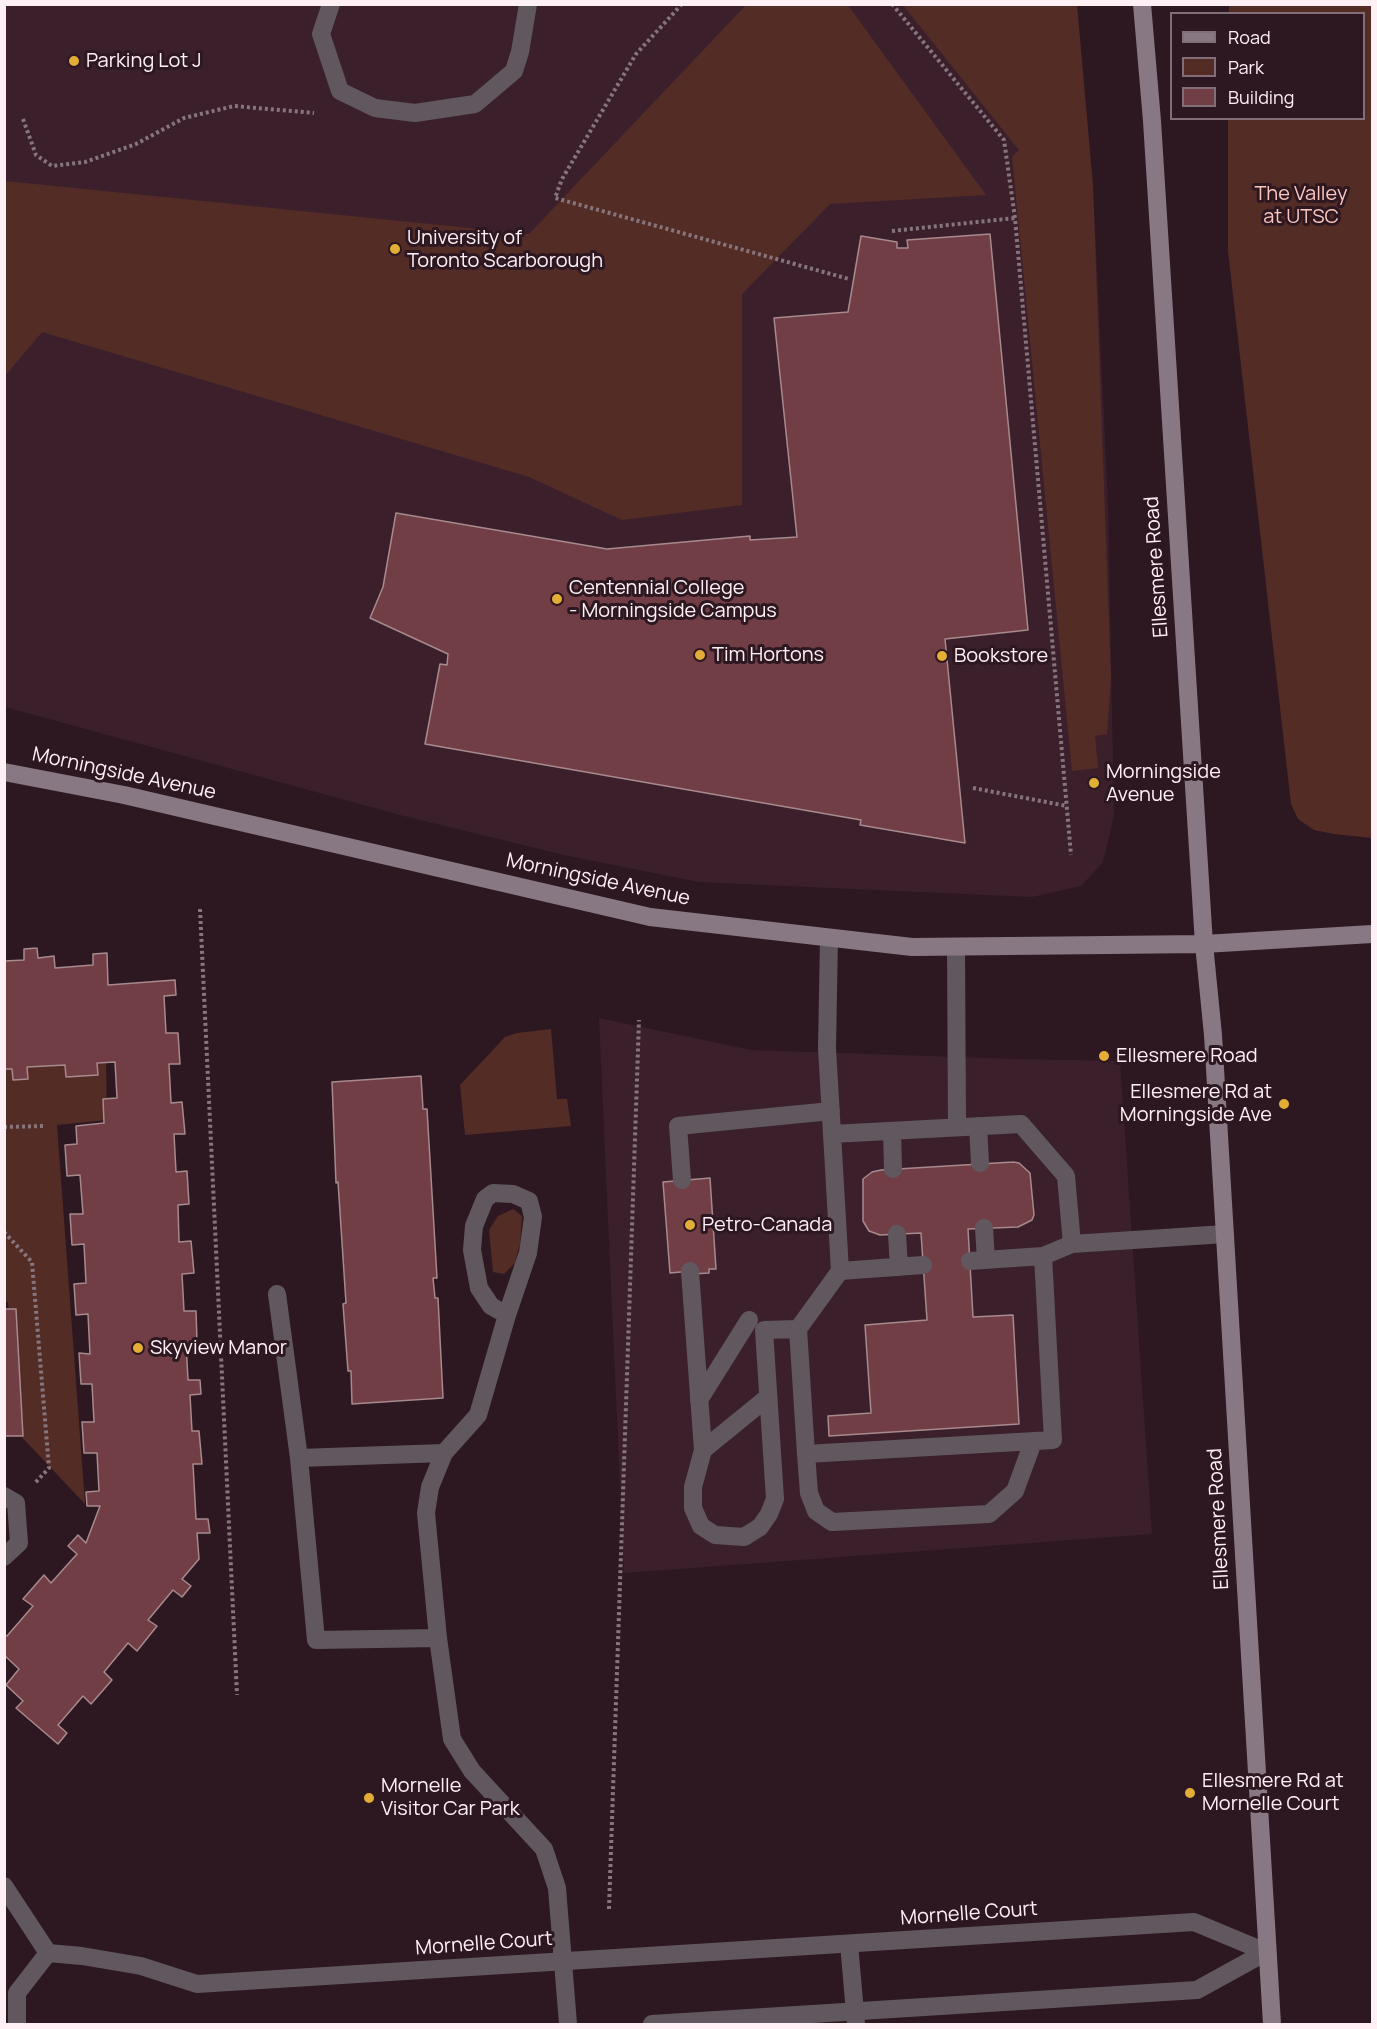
<!DOCTYPE html>
<html>
<head>
<meta charset="utf-8">
<style>
	body { margin:0 }
	#map { position:relative; width:1377px; height:2029px; overflow:hidden; background:#2d1821; font-family:Manrope,sans-serif }
	canvas { display:block }
	.frame { position:absolute; inset:0; border:6px solid #fef0f5; pointer-events:none }
	.legend { position:absolute; left:1170px; top:12px; width:195px; height:108px; box-sizing:border-box; background:#2d1821; border:2px solid #816e76; margin:0; padding:8px 10px; list-style:none; font-size:18px; color:#fef0f5 }
	.legend li { display:flex; align-items:center; gap:12px; height:30px }
	.legend b { width:30px; border:2px solid #816e76 }
</style>
</head>
<body>
<div id="map">
<canvas width="1377" height="2029"></canvas>
<div class="frame"></div>
<ul class="legend">
<li><b style="height:8px;background:#877883"></b>Road</li>
<li><b style="height:16px;background:#532c26"></b>Park</li>
<li><b style="height:16px;background:#723e45"></b>Building</li>
</ul>
</div>
<script>
const g = document.querySelector('canvas').getContext('2d');
g.lineJoin = 'round';
function fill(path, color) { g.fillStyle = color; g.fill(path, 'evenodd'); }
const shape = rows => new Path2D(rows.map(r => 'M' + r).join(''));
function stroke(path, color, width, dash) { g.strokeStyle = color; g.lineWidth = width; g.lineCap = dash ? 'butt' : 'round'; g.setLineDash(dash || []); g.stroke(path); }
function drawText(font, color, halo, rows, align = 'center') {
  g.font = font + ' Manrope,sans-serif'; g.lineWidth = 6; g.setLineDash([]); g.textBaseline = 'middle'; g.strokeStyle = halo; g.fillStyle = color; for (const [text, x, y, turn = 0] of rows) {
    g.save(); g.translate(x, y); g.rotate((+turn || 0) * Math.PI / 180); g.textAlign = isNaN(turn) ? turn : align; if (halo) g.strokeText(text, 0, 0); g.fillText(text, 0, 0); g.restore();
  }
}
fill(shape([
	[4,5,1077,5,1093,186,1108,506,1114,816,1103,862,1081,886,1032,897,699,882,564,855,404,816,5,707],
	[599,1018,751,1050,1015,1059,1120,1061,1152,1534,624,1573]
]), '#3b202c');
fill(shape([
	[847,4,986,195,830,204,742,294,742,505,622,520,529,477,42,332,5,376,5,181,529,234,746,5],
	[903,5,1077,5,1093,186,1111,678,1107,734,1095,736,1098,768,1072,771,1012,157,1019,150],
	[1229,5,1372,5,1372,838,1334,834,1314,830,1298,819,1291,804,1228,251,1228,119,1364,118,1364,14,1229,13],
	[551,1029,557,1099,567,1099,571,1126,465,1135,460,1085,505,1037,517,1033],
	[106,1063,107,1120,57,1125,85,1504,16,1431,8,1302,4,1302,4,1067],
	[513,1209,522,1216,520,1244,515,1263,504,1274,493,1272,489,1230,498,1216]
]), '#532c26');
const building = shape([
	[990,234,1028,630,945,639,965,843,860,825,861,820,425,744,440,664,447,665,448,654,370,618,383,587,396,513,607,549,750,536,750,540,797,537,774,318,848,312,861,236,897,242,897,248,908,248,907,240,990,234],
	[37,948,38,958,54,956,55,968,93,965,93,954,107,953,108,985,175,980,176,995,164,996,166,1033,178,1033,180,1064,169,1064,171,1103,182,1102,185,1134,174,1134,176,1172,187,1171,189,1204,178,1205,179,1242,191,1241,194,1273,182,1274,184,1311,196,1311,197,1342,186,1343,188,1380,200,1380,201,1394,190,1395,192,1431,199,1431,202,1464,193,1464,196,1519,208,1519,210,1533,197,1533,199,1559,182,1579,191,1586,182,1597,173,1590,148,1620,157,1626,137,1651,128,1643,104,1672,112,1680,91,1704,83,1696,58,1725,67,1733,58,1744,16,1708,23,1701,6,1685,19,1669,4,1655,4,1634,7,1636,33,1606,23,1599,44,1575,51,1583,77,1554,68,1546,78,1535,86,1543,100,1506,87,1506,86,1492,99,1491,97,1453,84,1453,82,1422,94,1422,92,1384,81,1384,79,1353,90,1354,88,1314,76,1315,74,1284,86,1283,84,1244,72,1245,70,1214,83,1214,80,1175,67,1176,65,1145,77,1144,76,1126,104,1123,103,1099,117,1098,115,1062,97,1063,98,1075,66,1077,65,1065,27,1067,28,1079,13,1080,12,1069,4,1069,4,961,24,960,24,949,37,948],
	[421,1076,423,1109,427,1109,437,1278,433,1278,435,1298,438,1298,443,1398,352,1404,351,1371,348,1371,343,1304,346,1303,338,1182,336,1183,332,1082,421,1076],
	[1013,1162,1019,1163,1030,1173,1034,1215,1032,1220,1018,1227,968,1229,973,1317,1013,1315,1019,1424,829,1436,828,1416,871,1413,865,1325,927,1320,921,1233,880,1235,869,1231,863,1221,863,1179,872,1172,881,1170,1013,1162],
	[710,1178,716,1269,709,1269,709,1273,692,1274,692,1271,670,1273,663,1182,710,1178],
	[4,1309,16,1309,23,1436,4,1436,4,1309]
]);
fill(building, '#723e45');
stroke(building, '#a78a8d', 1.5);
stroke(shape([
	[682,4,636,54,562,179,555,198,849,279],
	[892,4,1004,140,1015,218,1071,855],
	[23,119,36,155,52,166,85,162,136,144,184,118,234,106,314,113],
	[892,231,1015,218],
	[973,788,1067,806],
	[200,909,237,1695],
	[4,1127,44,1126],
	[4,1232,32,1262,49,1468,35,1483],
	[609,1909,639,1020]
]), '#87757d', 4, [3, 3]);
stroke(shape([
	[829,938,827,1048,832,1134,1021,1124,1066,1176,1072,1244,1225,1234],
	[956,947,957,1127],
	[978,1126,980,1163],
	[892,1131,893,1169],
	[832,1134,840,1271,798,1329,806,1454,1053,1440,1043,1256,1072,1244],
	[682,1180,678,1126,831,1111],
	[984,1228,986,1260],
	[897,1234,899,1267],
	[970,1261,1043,1256],
	[690,1271,703,1450,693,1487,693,1508,701,1526,715,1535,744,1537,760,1527,769,1514,775,1499,764,1330,798,1329],
	[840,1271,923,1265],
	[277,1294,299,1458,316,1640,438,1638],
	[699,1400,749,1320],
	[703,1450,768,1397],
	[444,1453,478,1415,507,1315,528,1253,533,1217,529,1201,513,1194,493,1193,485,1199,474,1226,472,1250,479,1288,491,1306,507,1315],
	[806,1454,809,1493,816,1511,832,1522,989,1514,1015,1491,1033,1442],
	[299,1458,444,1453,430,1487,426,1513,438,1638,452,1739,472,1771,544,1849,557,1888,568,2024],
	[4,1496,16,1503,19,1543,4,1557],
	[849,1944,856,2024]
]), '#61585f', 18);
stroke(shape([
	[331,4,321,34,340,91,375,108,415,113,475,104,514,71,520,52,528,4],
	[4,1886,48,1953],
	[17,2024,17,1993,48,1953,82,1956,141,1966,197,1984,1194,1922,1266,1952],
	[652,2024,1197,1990,1266,1952]
]), '#61585f', 18);
stroke(shape([
	[1142,4,1152,121,1204,944,1213,1035,1272,2024],
	[4,772,124,795,650,917,912,947,1204,944,1372,934]
]), '#877883', 18);
for (const [x, y, r, color] of [
	[74,61,6,"#e3ae35"],
	[395,249,6,"#e3ae35"],
	[557,599,6,"#e3ae35"],
	[700,655,6,"#e3ae35"],
	[942,656,6,"#e3ae35"],
	[1094,783,6,"#e3ae35"],
	[1104,1056,6,"#e3ae35"],
	[1284,1104,6,"#e3ae35"],
	[690,1225,6,"#e3ae35"],
	[138,1348,6,"#e3ae35"],
	[1190,1793,6,"#e3ae35"],
	[369,1798,6,"#e3ae35"]
]) { const dot = new Path2D(); dot.arc(x, y, r, 0, 2 * Math.PI); g.fillStyle = color; g.fill(dot); stroke(dot, '#2d1821', 2); }
drawText('20px', '#fef0f5', '#2d1821', [
	["Parking Lot J",86,61],
	["University of",407,238],
	["Toronto Scarborough",407,261],
	["Centennial College",569,588],
	["- Morningside Campus",569,611],
	["Tim Hortons",712,655],
	["Bookstore",954,656],
	["Morningside",1106,772],
	["Avenue",1106,795],
	["Ellesmere Road",1116,1056],
	["Ellesmere Rd at",1272,1092,"right"],
	["Morningside Ave",1272,1115,"right"],
	["Petro-Canada",702,1225],
	["Skyview Manor",150,1348],
	["Ellesmere Rd at",1202,1781],
	["Mornelle Court",1202,1804],
	["Mornelle",381,1786],
	["Visitor Car Park",381,1809]
], 'left');
drawText('20px', '#fbc6bd', '#2d1821', [
	["The Valley",1301,194],
	["at UTSC",1301,217]
]);
drawText('20px', '#fef0f5', '#2d1821', [
	["Ellesmere Road",1157,567,-94],
	["Morningside Avenue",124,774,12],
	["Morningside Avenue",598,880,12],
	["Ellesmere Road",1219,1519,-93],
	["Mornelle Court",969,1914,-4],
	["Mornelle Court",484,1944,-4]
]);
</script>
</body>
</html>
